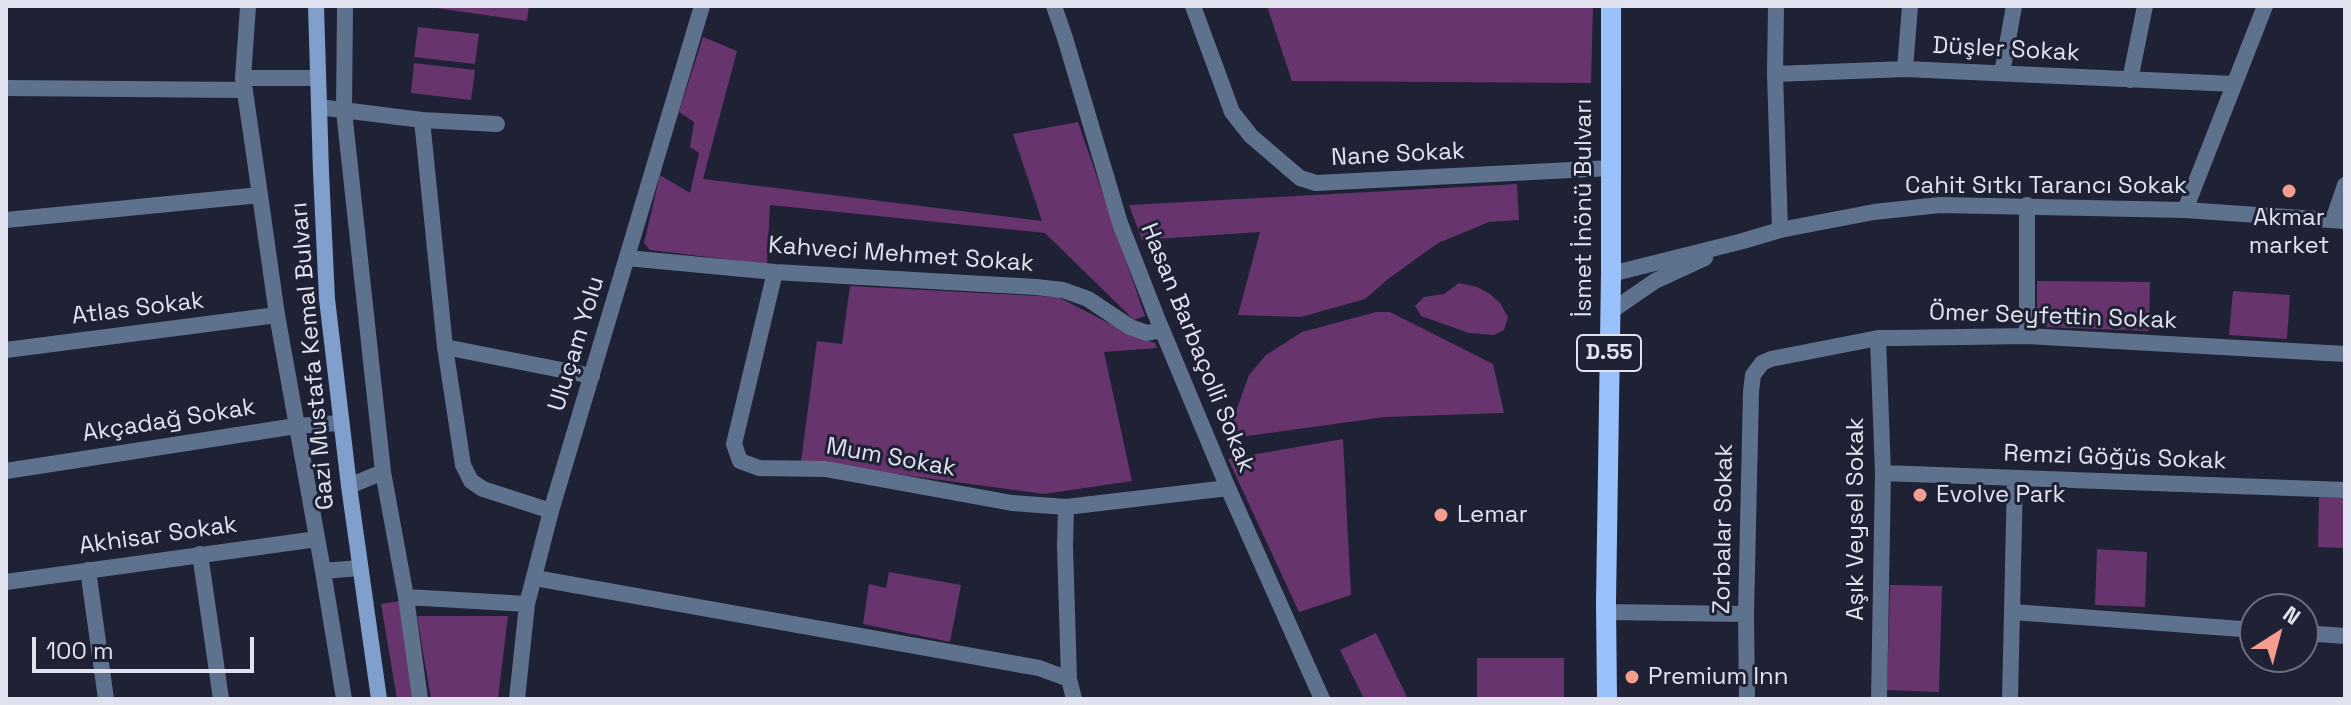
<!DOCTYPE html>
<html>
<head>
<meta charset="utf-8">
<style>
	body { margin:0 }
	#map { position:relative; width:2351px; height:705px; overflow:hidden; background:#1f2134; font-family:"Space Grotesk",sans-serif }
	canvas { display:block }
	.frame { position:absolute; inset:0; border:8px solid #e0e2ef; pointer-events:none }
	.north { position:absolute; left:2239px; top:593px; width:80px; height:80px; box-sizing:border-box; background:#1f2134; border:2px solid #6c6e7f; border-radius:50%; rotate:36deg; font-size:22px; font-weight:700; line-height:32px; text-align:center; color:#e0e2ef }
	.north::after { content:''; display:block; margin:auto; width:28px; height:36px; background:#f59d8f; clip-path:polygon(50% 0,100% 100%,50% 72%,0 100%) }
	.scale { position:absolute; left:32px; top:637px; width:222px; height:36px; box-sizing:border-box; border:4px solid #e0e2ef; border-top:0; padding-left:10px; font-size:24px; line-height:28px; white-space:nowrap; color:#e0e2ef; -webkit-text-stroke:6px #1f2134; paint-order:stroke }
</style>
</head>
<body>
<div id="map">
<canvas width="2351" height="705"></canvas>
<div class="frame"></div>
<div class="north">N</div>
<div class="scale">100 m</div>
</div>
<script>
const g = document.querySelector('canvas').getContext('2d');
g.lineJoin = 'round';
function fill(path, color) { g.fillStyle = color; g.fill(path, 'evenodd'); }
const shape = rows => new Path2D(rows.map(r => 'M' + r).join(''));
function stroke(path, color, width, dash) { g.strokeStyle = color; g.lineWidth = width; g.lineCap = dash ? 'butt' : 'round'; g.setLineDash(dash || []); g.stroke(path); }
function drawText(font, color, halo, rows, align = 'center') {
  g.font = font + ' "Space Grotesk",sans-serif'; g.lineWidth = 6; g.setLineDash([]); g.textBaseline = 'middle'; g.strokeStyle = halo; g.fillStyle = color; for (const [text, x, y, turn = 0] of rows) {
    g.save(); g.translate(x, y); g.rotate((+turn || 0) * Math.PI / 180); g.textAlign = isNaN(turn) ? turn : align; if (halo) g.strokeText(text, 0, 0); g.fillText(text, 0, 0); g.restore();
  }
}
fill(shape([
	[422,6,529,6,527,21],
	[1267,6,1593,6,1591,83,1292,81],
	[418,27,479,34,475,64,414,57],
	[703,37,737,51,703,179,1042,221,1013,134,1078,122,1145,316,1134,320,1045,233,770,205,767,264,650,250,644,243,660,175,690,193,699,153,690,147,694,122,679,112],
	[414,63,475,70,471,100,411,93],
	[1517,184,1519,220,1489,222,1438,243,1388,279,1365,299,1301,317,1238,315,1260,232,1142,240,1129,205],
	[2037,281,2150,282,2149,331,2047,327,2037,316],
	[1459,283,1477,287,1490,294,1500,303,1508,317,1504,330,1494,335,1469,333,1421,316,1415,306,1424,297,1444,294],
	[850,286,1058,297,1136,337,1155,343,1157,348,1104,352,1132,481,1044,494,801,461,817,341,842,344],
	[2233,291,2290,295,2287,339,2229,335],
	[1376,312,1390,312,1493,364,1504,413,1385,417,1226,439,1249,375,1266,355,1302,332],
	[1343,439,1351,595,1299,612,1228,459],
	[2319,497,2345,498,2345,548,2318,547],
	[2097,549,2147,552,2145,607,2095,605],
	[889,572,961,585,950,642,863,624,869,584,886,588],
	[1890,585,1942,586,1939,692,1887,690],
	[399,601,412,699,397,699,381,604],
	[417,616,508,616,498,699,431,699],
	[1376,633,1408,699,1364,699,1340,650],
	[1477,658,1564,658,1564,699,1477,699]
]), '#67346d');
stroke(shape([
	[248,6,243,78,260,195,277,315,323,571,344,699],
	[345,6,344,111,383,472,349,486],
	[1054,6,1065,38,1120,223,1155,313,1228,488,1322,699],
	[1193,6,1232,112,1251,136,1300,178,1316,183,1611,168],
	[1776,6,1775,74,1780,230],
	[1905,69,1910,6],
	[2002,73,2014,6],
	[1775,74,1905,69,2234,84],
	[243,78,317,78],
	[2130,80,2145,6],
	[6,88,245,90],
	[319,107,422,120,497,124],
	[422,120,445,347,463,465,471,481,483,489,551,511],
	[2027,205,2027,336],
	[2185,210,2265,6],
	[6,220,260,195],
	[2333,220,2345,185],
	[627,258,775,272,1036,287,1063,290,1088,299,1130,327,1147,333,1162,330],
	[775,272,734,444,740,461,759,468,825,469,1012,503,1066,507,1228,488],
	[1878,338,1883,473,1879,699],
	[445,347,592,376],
	[6,350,277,315],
	[6,471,296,426,340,423],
	[383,472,406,597,527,604],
	[1883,473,2345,490],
	[1066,507,1065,546,1069,679],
	[200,554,221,699],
	[88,570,106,699],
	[323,571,359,568],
	[535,578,1039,668,1069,679,1074,699],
	[6,582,317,539],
	[406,597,420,699],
	[1606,612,1746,614],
	[2013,612,2255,630],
	[2303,633,2345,636],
	[517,699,527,604,551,511,702,6],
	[1747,699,1746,614,1751,392,1753,375,1762,363,1771,359,1878,338,1895,338,2027,336,2345,354],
	[2010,699,2015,479]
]), '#5e728e', 16);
stroke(shape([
	[1611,274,1743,241,1780,230,1874,212,1940,205,2185,210,2345,221],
	[1610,312,1655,281,1705,258]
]), '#5e728e', 16);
stroke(shape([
	[316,6,321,172,327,299,349,486,379,699]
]), '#809fcc', 16);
stroke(shape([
	[1607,699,1606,602,1611,274,1611,6]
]), '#99c2fc', 20);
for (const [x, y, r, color] of [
	[2289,191,8,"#f59d8f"],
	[1920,495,8,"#f59d8f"],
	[1441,515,8,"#f59d8f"],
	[1632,677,8,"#f59d8f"]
]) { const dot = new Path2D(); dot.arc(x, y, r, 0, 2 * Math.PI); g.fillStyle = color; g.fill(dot); stroke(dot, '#1f2134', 3); }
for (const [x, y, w] of [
	[1609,353,64]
]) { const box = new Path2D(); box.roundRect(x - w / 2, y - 18, w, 36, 6); g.fillStyle = '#1f2134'; g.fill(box); stroke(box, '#e0e2ef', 2); }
drawText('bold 22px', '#e0e2ef', null, [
	["D.55",1609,353]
]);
drawText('24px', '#e0e2ef', '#1f2134', [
	["Düşler Sokak",2006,50,3],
	["Nane Sokak",1398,155,-3],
	["Cahit Sıtkı Tarancı Sokak",2046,186],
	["İsmet İnönü Bulvarı",1584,208,-90],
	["Kahveci Mehmet Sokak",901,255,4],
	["Atlas Sokak",138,309,-7],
	["Ömer Seyfettin Sokak",2053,317,2],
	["Uluçam Yolu",577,344,-73],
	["Hasan Barbaçolli Sokak",1197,348,68],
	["Gazi Mustafa Kemal Bulvarı",313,356,-95],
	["Akçadağ Sokak",169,421,-9],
	["Mum Sokak",891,458,10],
	["Remzi Göğüs Sokak",2115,458,2],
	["Aşık Veysel Sokak",1856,519,-90],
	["Zorbalar Sokak",1724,529,-89],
	["Akhisar Sokak",158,536,-8]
]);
drawText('24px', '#e0e2ef', '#1f2134', [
	["Akmar",2289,218,"center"],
	["market",2289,246,"center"],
	["Evolve Park",1936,495],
	["Lemar",1457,515],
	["Premium Inn",1648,677]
], 'left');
</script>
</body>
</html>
